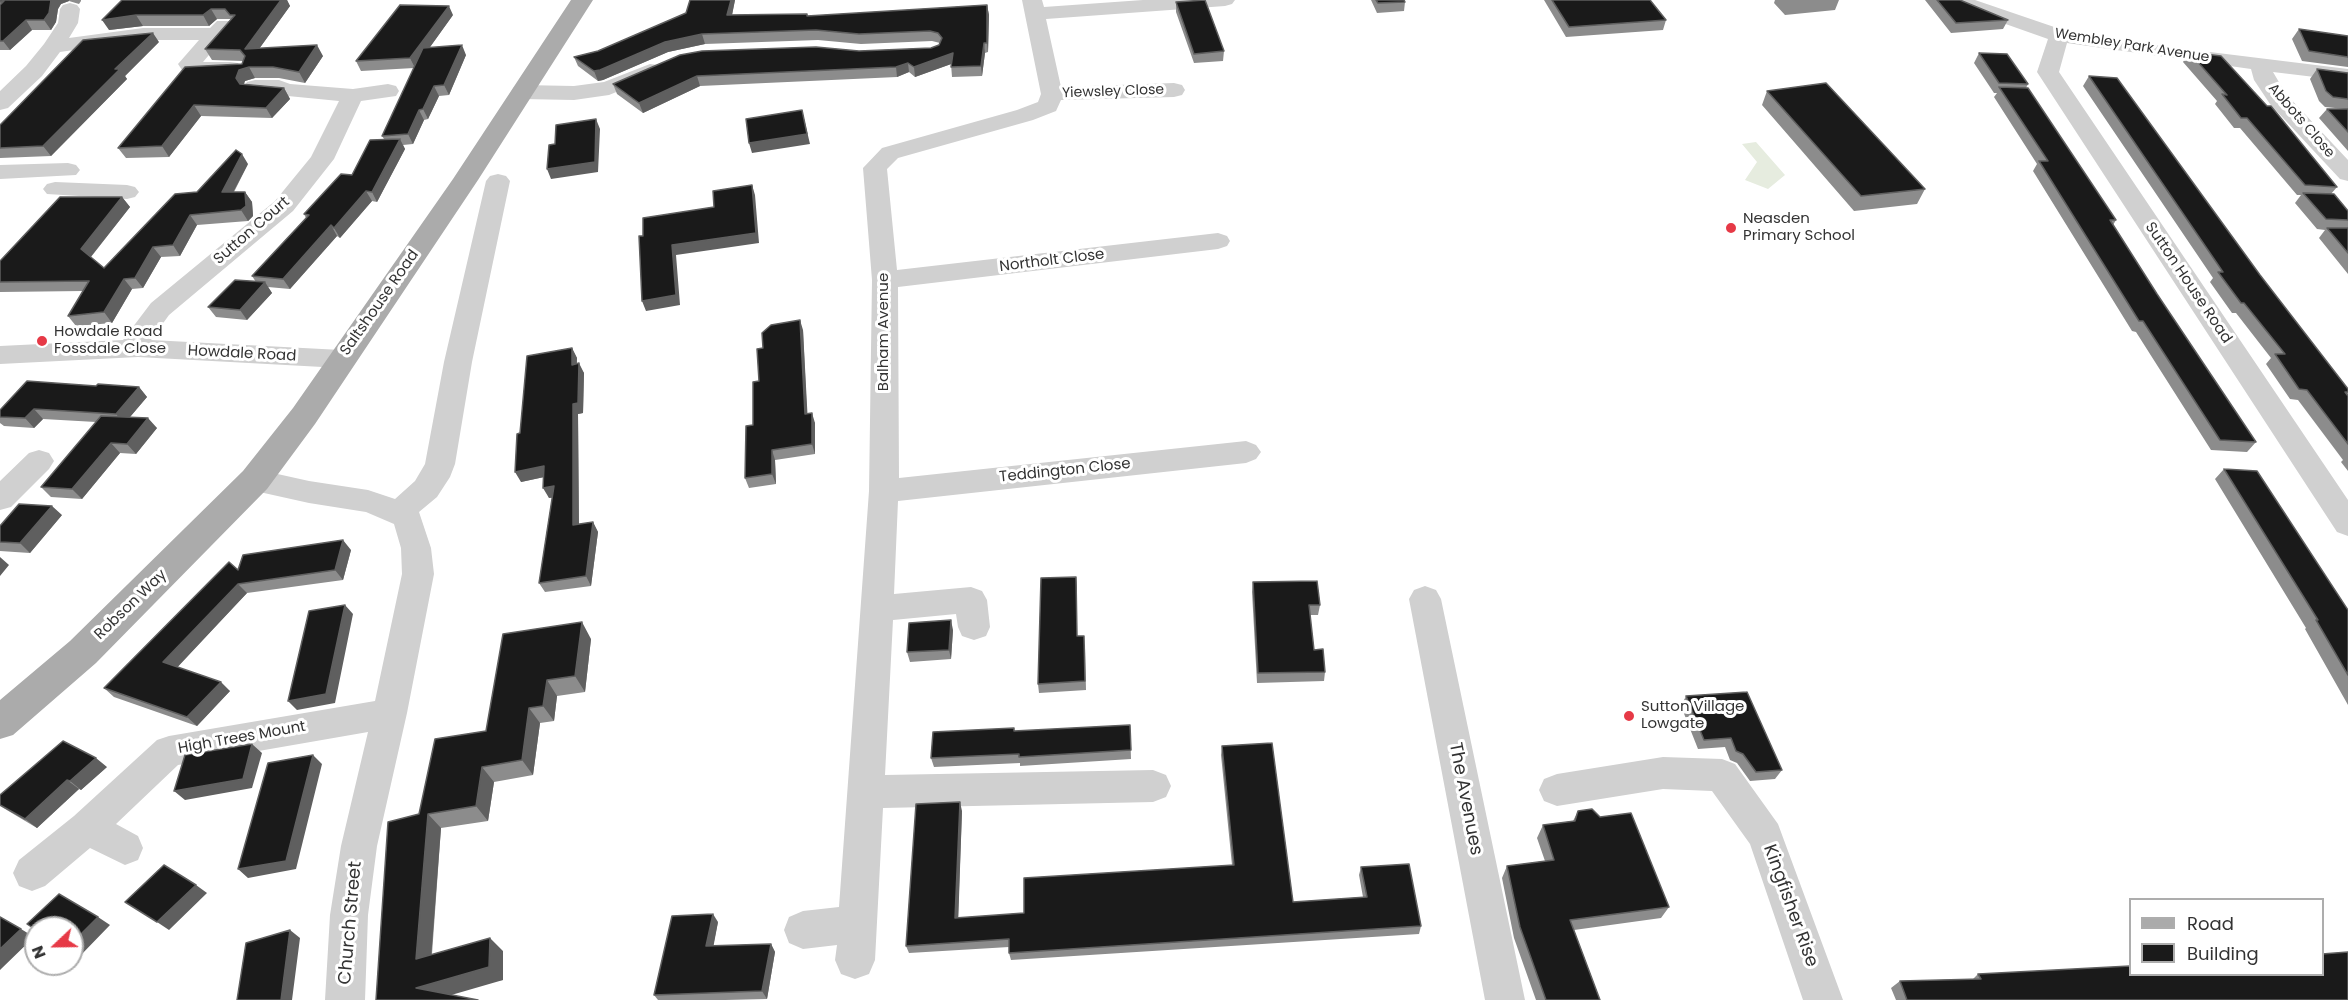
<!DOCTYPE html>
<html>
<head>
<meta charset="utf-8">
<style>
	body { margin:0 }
	#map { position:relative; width:2348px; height:1000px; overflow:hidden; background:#fff; font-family:Poppins,sans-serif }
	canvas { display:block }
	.legend { position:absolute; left:2129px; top:898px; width:195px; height:78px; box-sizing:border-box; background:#fff; border:2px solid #adadad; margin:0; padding:8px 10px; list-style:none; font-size:18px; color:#333 }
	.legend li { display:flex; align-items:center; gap:12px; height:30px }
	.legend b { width:30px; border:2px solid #adadad }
	.north { position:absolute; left:24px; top:916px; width:60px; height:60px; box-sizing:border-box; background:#fff; border:2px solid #adadad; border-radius:50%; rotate:248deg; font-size:16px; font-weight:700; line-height:24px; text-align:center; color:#333 }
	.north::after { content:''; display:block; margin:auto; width:21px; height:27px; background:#e63946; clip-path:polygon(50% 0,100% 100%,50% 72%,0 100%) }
</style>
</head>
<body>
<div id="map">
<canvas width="2348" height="1000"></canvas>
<ul class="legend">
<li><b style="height:8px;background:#ababab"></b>Road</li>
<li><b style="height:16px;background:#1a1a1a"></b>Building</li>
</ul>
<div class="north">N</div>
</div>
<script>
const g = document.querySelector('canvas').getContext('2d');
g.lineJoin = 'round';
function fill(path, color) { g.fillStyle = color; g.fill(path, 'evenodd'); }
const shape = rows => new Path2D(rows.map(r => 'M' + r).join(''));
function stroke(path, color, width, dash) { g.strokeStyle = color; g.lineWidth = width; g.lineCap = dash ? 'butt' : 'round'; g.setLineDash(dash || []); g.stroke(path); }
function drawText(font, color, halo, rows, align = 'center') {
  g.font = font + ' Poppins,sans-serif'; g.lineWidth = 6; g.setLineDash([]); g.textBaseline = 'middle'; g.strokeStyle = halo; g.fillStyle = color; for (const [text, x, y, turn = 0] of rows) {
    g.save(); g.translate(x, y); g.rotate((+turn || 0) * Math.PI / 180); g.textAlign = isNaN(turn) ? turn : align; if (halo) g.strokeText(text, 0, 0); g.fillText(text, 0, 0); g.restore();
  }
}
fill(shape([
	[1756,142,1785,175,1768,189,1745,180,1757,162,1742,144]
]), '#e6ecdf');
fill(shape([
	[1022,0,1042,0,1044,7,1143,0,1235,0,1232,4,1225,6,1046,19,1061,87,1174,83,1182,85,1185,90,1182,95,1174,97,1061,100,1056,111,1033,120,898,158,887,169,897,270,1218,233,1227,236,1230,241,1227,246,1218,249,898,287,899,478,1246,441,1256,445,1261,452,1256,459,1246,463,898,501,894,594,971,587,982,591,987,600,990,627,986,636,974,640,962,636,958,627,956,614,893,620,885,775,1153,770,1166,775,1171,786,1166,797,1153,802,883,808,875,960,869,974,855,979,841,974,835,960,837,945,803,949,789,943,784,930,789,917,803,911,839,907,869,491,872,280,863,168,882,148,1017,110,1038,102,1041,94,1022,0],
	[1946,0,1975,0,2063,30,2161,46,2348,69,2348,81,2273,72,2286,94,2348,160,2348,181,2340,179,2270,104,2254,80,2251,69,2067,43,2059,72,2348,500,2348,536,2337,532,2037,72,2048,39,1949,4,1946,0],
	[70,3,77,5,80,9,78,23,69,38,143,28,210,28,217,21,231,21,234,25,231,29,203,62,230,62,238,63,241,68,238,73,230,74,184,73,178,64,199,40,143,40,60,52,42,76,8,108,0,110,0,91,26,66,44,44,58,23,60,9,63,5,70,3],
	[650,64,658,65,661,70,658,75,609,95,574,100,522,99,514,97,511,92,514,87,522,85,574,86,604,82,650,64],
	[255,80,279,80,290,84,353,89,388,84,396,86,399,91,396,96,361,101,334,159,293,211,169,315,151,340,341,350,351,352,355,359,351,366,341,368,138,357,0,364,0,346,123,340,151,303,275,201,311,157,339,101,247,92,244,87,247,82,255,80],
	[68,163,76,165,80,170,76,175,0,179,0,165,68,163],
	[498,174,506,176,510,181,472,362,455,464,450,477,437,497,419,512,431,548,434,574,407,713,377,846,368,915,365,1000,325,1000,330,915,341,846,368,732,178,765,116,824,138,836,143,848,138,860,125,865,90,848,45,886,32,891,19,886,13,873,19,860,74,816,157,740,169,736,375,701,402,574,401,548,394,524,366,512,309,503,255,491,245,488,240,480,245,472,255,469,309,481,368,490,395,499,415,481,425,464,444,362,486,181,490,176,498,174],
	[55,182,127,185,135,187,139,192,135,197,127,199,47,194,43,189,47,184,55,182],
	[39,450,49,453,54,461,49,469,11,507,0,510,0,481,29,453,39,450],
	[1425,586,1436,590,1441,599,1525,1000,1485,1000,1409,599,1414,590,1425,586],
	[1663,757,1722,759,1735,764,1778,824,1843,1000,1803,1000,1750,844,1712,791,1663,789,1557,806,1544,801,1539,790,1544,779,1557,774,1663,757]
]), '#d0d0d0');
fill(shape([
	[571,0,593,0,478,180,315,424,267,489,96,663,13,735,0,739,0,700,70,641,243,471,293,408,453,179,571,0]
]), '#ababab');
fill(shape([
	[0,0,81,0,81,1,79,4,69,1,61,4,58,9,56,22,51,30,32,30,10,50,0,50],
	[122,0,287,0,290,6,259,49,323,56,305,83,279,78,255,78,245,81,244,84,284,88,290,99,272,118,201,116,169,157,126,158,118,148,242,64,243,61,212,60,205,49,231,19,217,19,209,26,143,26,109,30],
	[690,0,735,0,732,15,808,16,987,5,989,15,988,52,985,53,982,76,952,77,951,64,915,77,909,72,897,77,700,86,643,113,617,94,613,84,859,51,931,48,939,45,940,43,932,41,861,44,818,40,705,44,668,52,603,80,598,81,578,66,574,57,598,51,686,13],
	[1371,0,1404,0,1405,2,1404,11,1377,13],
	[1544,0,1650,0,1666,20,1663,30,1566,37],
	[1775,0,1839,0,1835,10,1785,15,1774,3],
	[1925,0,1960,0,2008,20,2003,29,1951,33],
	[1176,2,1224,51,1223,61,1194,63,1176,12],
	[453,15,430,47,466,55,449,95,439,96,428,119,424,120,413,144,403,145,405,149,377,202,372,201,340,238,337,236,290,289,268,287,272,293,247,320,216,317,208,307,256,282,252,276,306,218,304,214,352,175,384,139,382,136,414,68,361,71,356,61],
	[2299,29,2348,36,2348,67,2302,61,2292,39],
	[159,42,125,76,127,79,51,156,0,158,0,125],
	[2189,52,2337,187,2331,194,2348,211,2348,274,2319,238,2325,230,2317,229,2295,203,2301,195,2297,195,2240,128,2234,128,2215,104,2217,101,2183,62],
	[1979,53,2028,84,2026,88,2116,220,2113,225,2157,294,2256,442,2247,452,2211,450,2136,332,2132,331,2033,171,2037,164,1994,97,1997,93,1994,93,1974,63],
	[2317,69,2348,73,2348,151,2319,118,2327,109,2345,109,2325,107,2319,101,2310,79],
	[2089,76,2260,275,2348,389,2348,471,2341,462,2343,460,2298,400,2290,399,2266,364,2271,358,2236,313,2232,313,2210,282,2213,278,2083,86],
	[1767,91,1925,189,1917,204,1854,211,1762,105],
	[248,164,234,192,245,192,252,202,253,216,248,221,197,225,180,256,161,257,143,288,132,289,112,323,76,326,68,316,83,291,0,292,0,261,122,197,130,207,91,257,104,268,197,192],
	[803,330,807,414,815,423,815,454,775,460,776,484,749,488,745,478,753,425,763,348],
	[572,348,577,358,577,364,584,373,583,413,578,414,579,524,593,522,598,532,591,586,545,592,539,583,552,498,549,498,544,477,521,482,520,433],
	[96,386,139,387,147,397,130,417,157,428,136,454,120,453,82,499,51,497,41,487,96,422,43,419,34,428,4,426,0,423,0,410],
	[2224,469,2348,610,2348,705,2305,629,2306,628,2215,479],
	[62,515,30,553,0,551,0,526],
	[351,550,343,580,247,593,177,667,230,691,197,726,114,697,104,688,238,570],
	[1253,582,1320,605,1318,615,1310,615,1314,650,1325,672,1324,681,1257,683,1252,592],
	[1077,587,1077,636,1085,645,1086,690,1039,693,1038,684],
	[953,630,951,659,910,662,907,652],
	[591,639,585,692,557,696,554,721,540,723,533,775,494,782,488,821,441,828,432,954,503,951,503,980,376,1000,419,814,486,731],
	[1686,696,1782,770,1775,779,1750,781,1737,763,1730,760,1725,747,1698,749,1681,706],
	[1130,725,1131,759,1020,766,1020,763,934,767,931,758],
	[1222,746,1293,902,1363,897,1359,875,1361,867,1421,926,1419,934,1011,960,1009,953,1009,947,909,953,906,946,962,811,958,918,1024,913,1232,865,1221,755],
	[107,767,81,790,79,789,37,828,0,806,0,795],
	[1578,811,1669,907,1661,918,1574,930,1600,1000,1536,1000,1514,938,1502,878,1507,866,1545,861,1537,838,1543,825,1573,821],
	[718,922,713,946,771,944,775,952,767,999,725,1000,658,1000,654,995],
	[1978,974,2348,1000,1896,1000,1891,988,1900,981,1973,979]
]), '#8c8c8c');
fill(shape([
	[51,0,69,0,69,1,61,4,58,9,56,22,51,30,44,20],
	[281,0,287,0,290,6,251,60,245,49],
	[731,0,735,0,730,25,727,15],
	[987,5,989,15,988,52,987,43],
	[449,6,453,15,415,68,410,58],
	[211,9,217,19,209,26,203,15],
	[136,15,143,26,109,30,102,20],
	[26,20,32,30,10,50,3,41],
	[153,33,159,42,125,76,127,79,51,156,43,146,115,69],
	[702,34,705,44,668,52,603,80,598,81,594,71,665,42],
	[984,43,985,53,982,76,981,66],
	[317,45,323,56,305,83,299,72],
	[462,45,466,55,449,95,444,85],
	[953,53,954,63,915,77,914,67],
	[908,63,909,72,897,77,896,67],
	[249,67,255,78,245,81,242,88,236,78,239,70],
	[697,76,700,86,643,113,639,103],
	[434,86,439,96,428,119,423,109],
	[284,88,290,99,272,118,266,108],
	[194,105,201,116,169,157,162,146],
	[419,110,424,120,413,144,408,134],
	[802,110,810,144,752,153,749,143],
	[596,119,600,129,598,172,551,179,547,169],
	[400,139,405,149,377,202,372,192],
	[242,154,248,164,228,202,222,192],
	[752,185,755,195,759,243,676,255,680,305,646,311,642,301,672,245],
	[366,191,372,201,340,238,334,228],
	[245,192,252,202,253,216,248,221,241,210],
	[122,197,130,207,89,259,81,249],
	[190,215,197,225,180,256,173,245],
	[331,225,337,236,290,289,283,279],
	[153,247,161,257,143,288,135,278],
	[124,279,132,289,112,323,104,312],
	[265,282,272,293,247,320,240,310],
	[800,320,803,330,808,424,805,414],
	[572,348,577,358,576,375,572,365],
	[579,363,584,373,583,413,578,414,579,535,573,525,573,404],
	[139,387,147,397,124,424,116,414],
	[34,409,43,419,34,428,25,418],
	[812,413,815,423,815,454,812,444],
	[148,418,157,428,136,454,127,444],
	[111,443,120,453,82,499,72,489],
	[772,450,775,460,776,484,772,474],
	[544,466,549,476,521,482,515,472],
	[554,486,560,496,549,498,543,488],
	[52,506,62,515,30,553,20,543],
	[593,522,598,532,591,586,586,576],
	[343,540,351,550,343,580,335,570],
	[0,557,9,565,0,576],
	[1076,577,1077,587,1077,646,1077,636],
	[238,584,247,593,173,672,163,662],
	[345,605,353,614,335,703,297,710,288,701],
	[951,620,953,630,951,659,949,650],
	[582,622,591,639,585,692,575,676],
	[547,680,557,696,554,721,543,706],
	[221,682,230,691,197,726,187,717],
	[529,708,540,723,533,775,522,760],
	[252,744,262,753,252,788,185,800,174,791],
	[313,755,322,764,296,869,248,878,238,869],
	[96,758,107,767,81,790,70,781],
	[482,767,494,782,488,821,476,806],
	[67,780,79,789,37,828,25,819],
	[960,802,962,811,958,926,955,918],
	[428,814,441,828,430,972,416,959],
	[196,885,207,893,169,930,157,922],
	[713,914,718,922,712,954,706,946],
	[98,917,110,925,80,956,72,951,72,943],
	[21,929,34,937,0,970,0,949],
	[290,930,300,938,292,1000,281,1000],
	[490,938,503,951,503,980,434,1000,416,988],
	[771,944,775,952,767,999,762,991]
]), '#5f5f5f');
const building = shape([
	[0,0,51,0,49,13,44,20,26,20,3,41,0,41,0,5,4,1,0,2,0,0],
	[122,0,281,0,245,49,317,45,299,72,273,67,249,67,239,70,236,78,240,84,284,88,266,108,194,105,162,146,118,148,185,67,242,64,245,56,240,50,205,49,235,15,230,15,225,9,211,9,203,15,136,15,102,20,122,0],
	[690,0,731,0,727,15,807,14,807,16,987,5,987,43,984,43,981,66,951,67,953,53,914,67,908,63,896,67,697,76,639,103,613,84,680,55,702,51,816,47,859,51,931,48,939,45,942,38,938,33,930,31,859,34,816,30,702,34,665,42,600,70,594,71,574,57,598,51,686,13,690,0],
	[1205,0,1224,51,1194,54,1176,2,1205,0],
	[1376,0,1404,0,1405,2,1378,3,1376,0],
	[1552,0,1650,0,1666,20,1569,27,1552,0],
	[1937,0,1960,0,2008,20,1956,23,1937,0],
	[400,5,449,6,410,58,356,61,400,5],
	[2299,29,2348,36,2348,57,2309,51,2299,29],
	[153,33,115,69,120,69,43,146,0,148,0,125,83,40,153,33],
	[462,45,444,85,434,86,423,109,419,110,408,134,382,136,423,48,462,45],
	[2189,52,2221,56,2267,106,2271,106,2337,187,2305,185,2247,118,2241,118,2222,94,2227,95,2189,52],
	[1979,53,2007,54,2028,84,1999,83,1979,53],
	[2317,69,2348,73,2348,99,2333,97,2326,91,2317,69],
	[2089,76,2117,78,2260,275,2348,389,2348,392,2345,392,2348,396,2348,444,2307,390,2299,389,2275,354,2285,354,2244,303,2241,303,2218,272,2223,272,2089,76],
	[1826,83,1925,189,1861,196,1767,91,1826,83],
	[1999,87,2028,88,2116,220,2110,220,2157,294,2256,442,2220,440,2143,321,2139,321,2039,161,2048,161,1999,87],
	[2327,109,2348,109,2348,132,2327,109],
	[802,110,807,134,749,143,746,119,802,110],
	[596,119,595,162,547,169,549,145,555,144,556,125,596,119],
	[400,139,372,192,366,191,334,228,331,225,283,279,252,276,309,215,304,214,341,174,352,175,370,140,400,139],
	[236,150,242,154,222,192,245,192,246,206,241,210,190,215,173,245,153,247,135,278,124,279,104,312,68,316,89,281,0,282,0,261,60,197,122,197,81,249,104,268,175,194,197,192,236,150],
	[752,185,756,233,672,245,676,295,642,301,639,236,643,236,643,218,714,207,713,191,752,185],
	[2303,193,2334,194,2348,211,2348,220,2326,219,2303,193],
	[2327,228,2348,228,2348,253,2327,228],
	[235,280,265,282,240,310,208,307,235,280],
	[800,320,805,414,812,413,812,444,772,450,772,474,745,478,746,426,753,425,753,382,759,381,757,349,763,348,762,333,771,325,800,320],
	[572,348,572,365,579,363,578,403,573,404,573,525,593,522,586,576,539,583,554,486,543,488,544,466,515,472,517,434,520,433,527,356,572,348],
	[27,381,96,386,98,384,139,387,116,414,34,409,25,418,0,417,0,410,27,381],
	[101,416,148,418,127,444,111,443,72,489,41,487,101,416],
	[2224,469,2257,471,2348,610,2348,675,2316,620,2318,620,2224,469],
	[19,504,52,506,20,543,0,542,0,526,19,504],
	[343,540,335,570,238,584,163,662,221,682,187,717,104,688,229,562,238,570,243,555,343,540],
	[1076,577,1077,636,1084,636,1085,681,1038,684,1041,578,1076,577],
	[1317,581,1320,605,1309,605,1314,650,1323,649,1325,672,1258,673,1253,582,1317,581],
	[345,605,326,694,288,701,309,611,345,605],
	[951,620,949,650,907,652,909,623,951,620],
	[582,622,575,676,547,680,543,706,529,708,522,760,482,767,476,806,428,814,416,959,490,938,489,967,416,988,478,1000,376,1000,388,822,419,814,435,739,486,731,503,634,582,622],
	[1747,692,1782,770,1756,772,1743,754,1736,751,1731,738,1704,740,1686,696,1747,692],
	[1130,725,1131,750,1019,757,1019,754,931,758,933,732,1014,728,1014,731,1130,725],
	[63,741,96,758,70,781,67,780,25,819,0,805,0,795,63,741],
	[1272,743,1293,902,1367,897,1361,867,1409,864,1421,926,1009,953,1009,939,906,946,916,804,960,802,955,918,1024,913,1024,878,1234,865,1222,746,1272,743],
	[252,744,243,779,174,791,185,755,252,744],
	[313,755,286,861,238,869,268,763,313,755],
	[1592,809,1600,817,1631,813,1669,907,1570,920,1600,1000,1546,1000,1520,927,1507,866,1554,860,1543,825,1575,821,1578,811,1592,809],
	[164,865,196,885,157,922,125,902,164,865],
	[59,894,98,917,72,943,72,928,36,928,36,930,27,924,59,894],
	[713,914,706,946,771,944,762,991,654,995,672,916,713,914],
	[0,917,21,929,0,949,0,917],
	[290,930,281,1000,237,1000,246,943,290,930],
	[2348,952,2348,1000,1907,1000,1900,981,1981,979,1978,974,2130,966,2130,975,2322,975,2322,954,2348,952]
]);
fill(building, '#1a1a1a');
stroke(building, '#5f5f5f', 1.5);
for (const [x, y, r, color] of [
	[1731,228,6,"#e63946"],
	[42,341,6,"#e63946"],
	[1629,716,6,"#e63946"]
]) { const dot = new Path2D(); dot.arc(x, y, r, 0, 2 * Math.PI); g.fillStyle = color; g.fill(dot); stroke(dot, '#fff', 2); }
drawText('14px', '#333', '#fff', [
	["Wembley Park Avenue",2132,46,9],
	["Yiewsley Close",1113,92,-2],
	["Abbots Close",2301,121,49]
]);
drawText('15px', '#333', '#fff', [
	["Neasden",1743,219],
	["Primary School",1743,236],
	["Howdale Road",54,332],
	["Fossdale Close",54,349],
	["Sutton Village",1641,707],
	["Lowgate",1641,724]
], 'left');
drawText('15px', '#333', '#fff', [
	["Sutton Court",252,231,-41],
	["Northolt Close",1052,261,-7],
	["Sutton House Road",2188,283,56],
	["Saltshouse Road",380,303,-55],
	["Balham Avenue",884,332,-90],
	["Howdale Road",242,354,3],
	["Teddington Close",1065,471,-6],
	["Robson Way",131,605,-44],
	["High Trees Mount",242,738,-10]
]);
drawText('18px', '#333', '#fff', [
	["The Avenues",1465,799,79],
	["Kingfisher Rise",1790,906,70],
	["Church Street",351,923,-85]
]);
</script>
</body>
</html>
